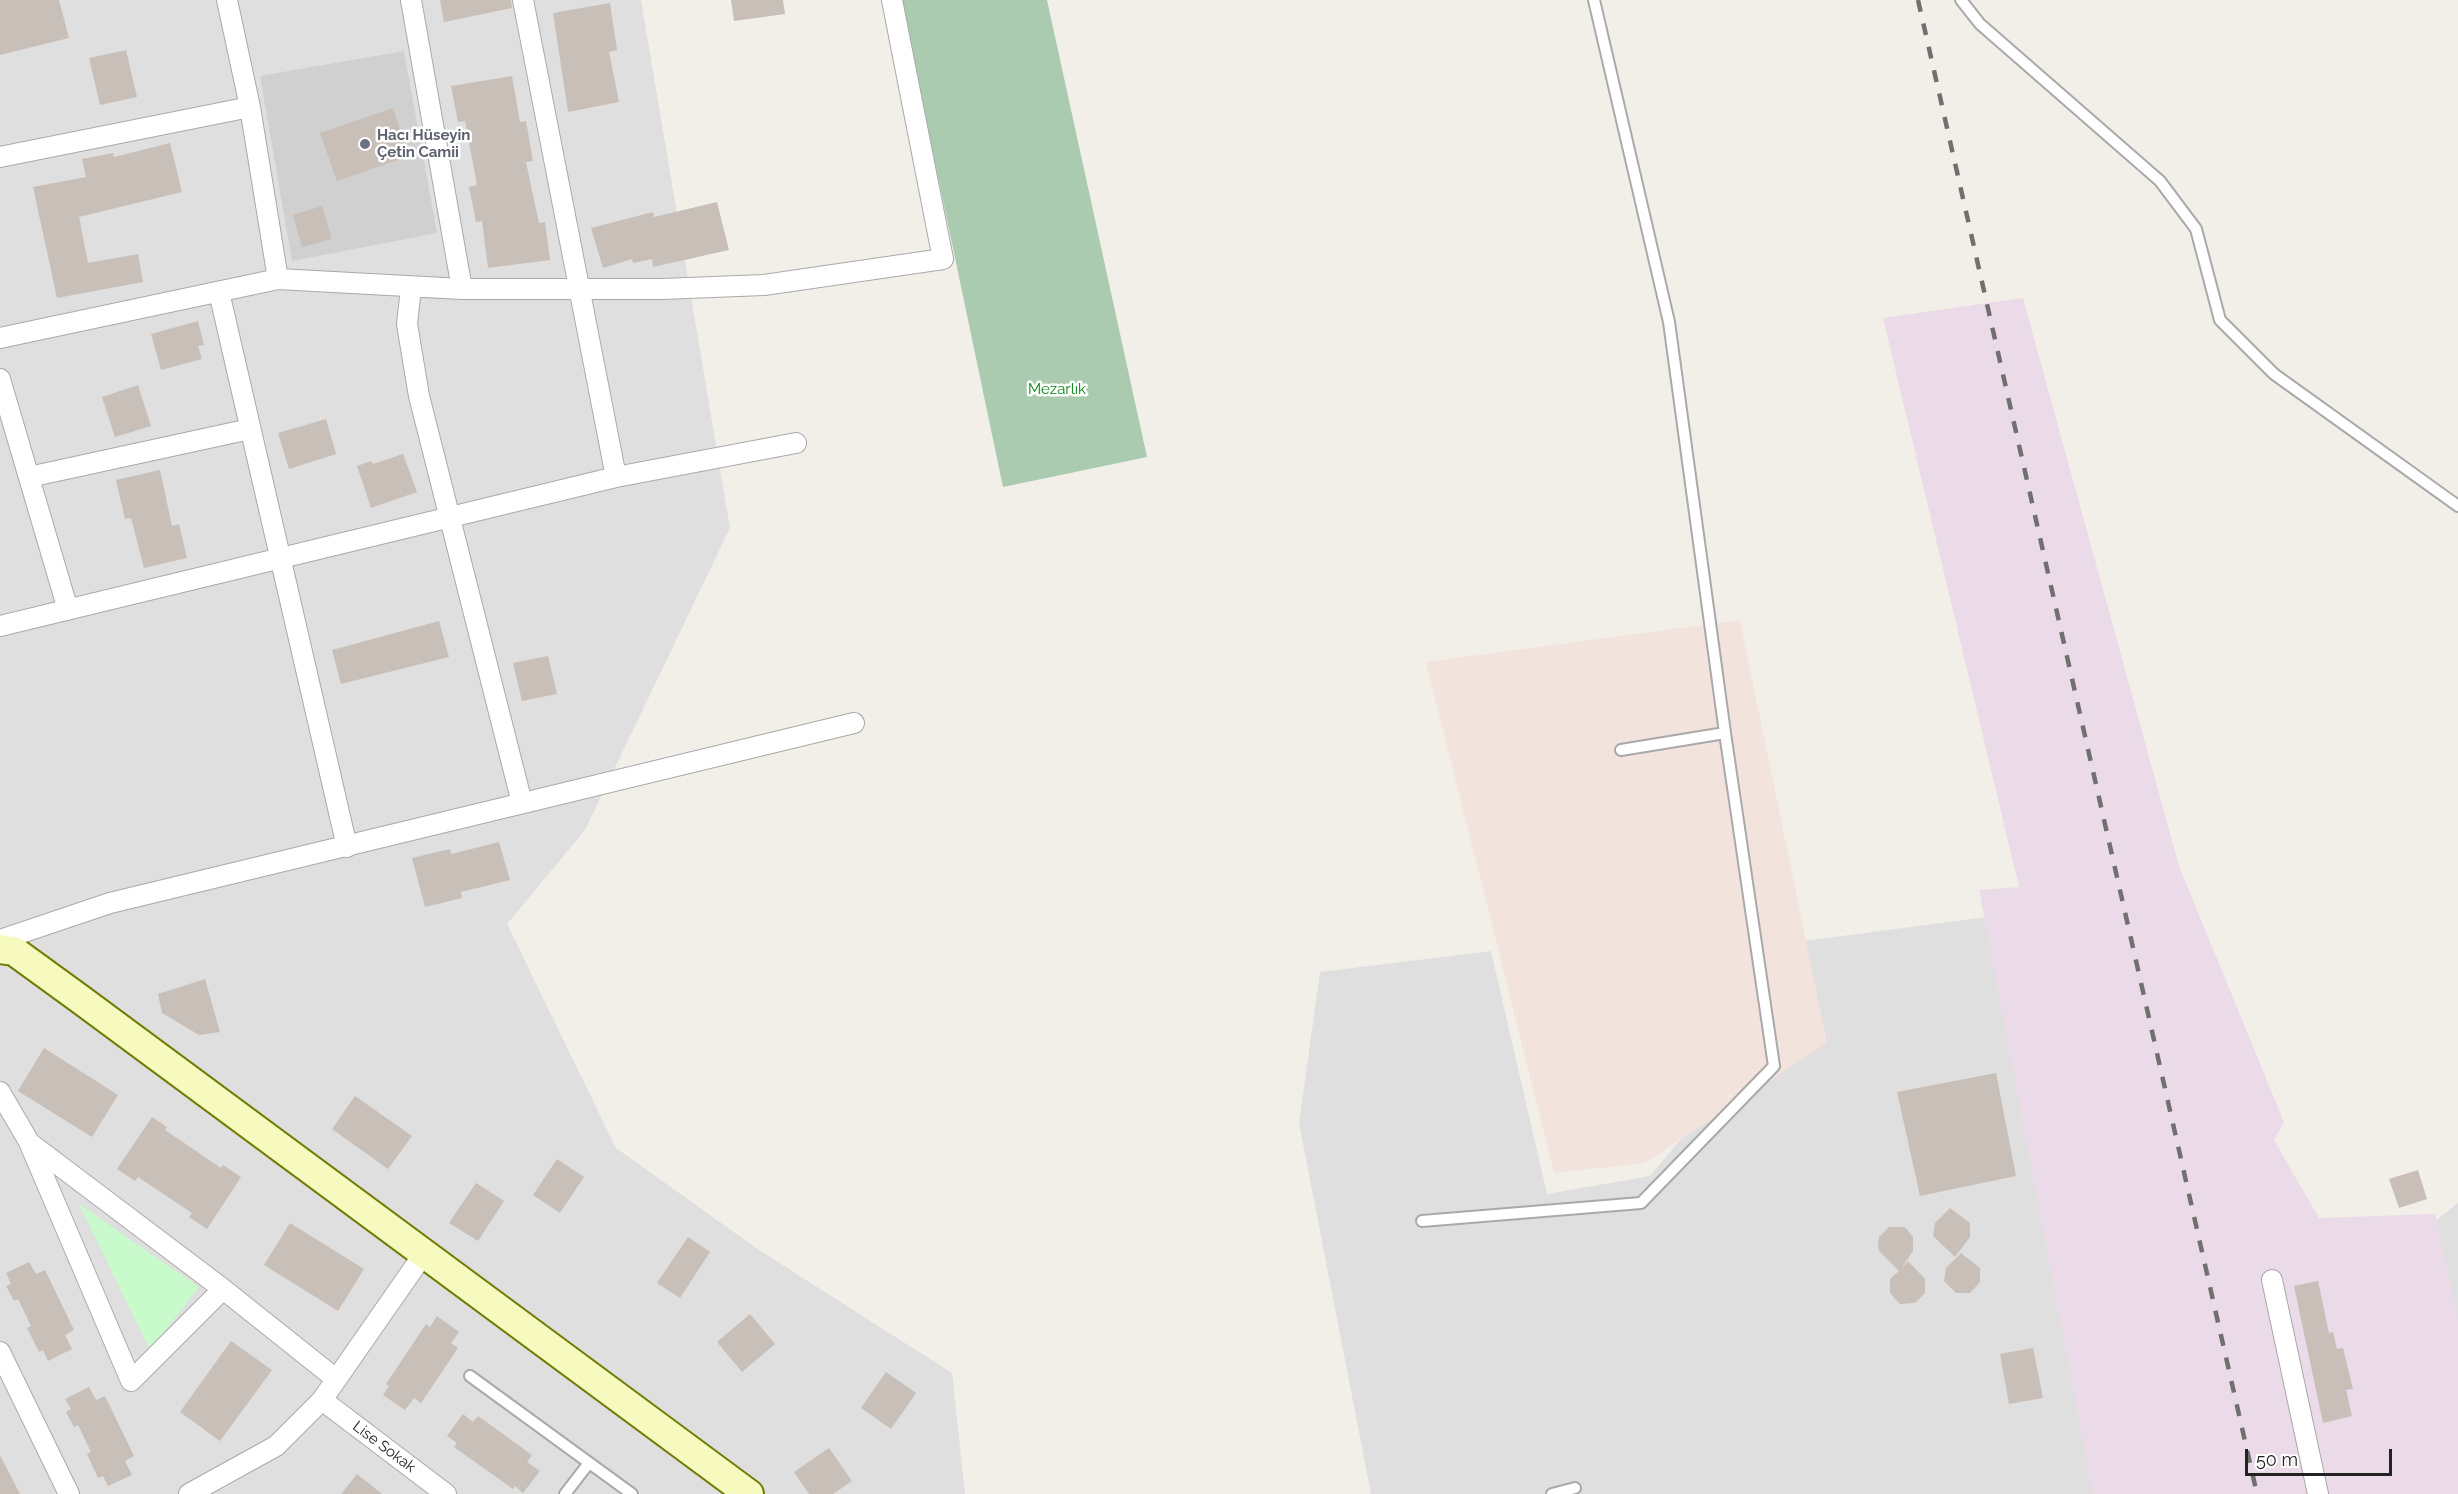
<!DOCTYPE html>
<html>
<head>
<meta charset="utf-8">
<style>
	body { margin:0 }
	#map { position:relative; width:2458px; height:1494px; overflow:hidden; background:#f2efe9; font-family:Raleway,sans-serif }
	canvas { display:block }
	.scale { position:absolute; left:2245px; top:1449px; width:147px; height:27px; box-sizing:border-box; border:3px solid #222; border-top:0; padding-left:8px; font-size:18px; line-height:21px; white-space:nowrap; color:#222; -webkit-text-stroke:4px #fff; paint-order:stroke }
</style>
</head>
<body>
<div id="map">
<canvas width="2458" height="1494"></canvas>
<div class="scale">50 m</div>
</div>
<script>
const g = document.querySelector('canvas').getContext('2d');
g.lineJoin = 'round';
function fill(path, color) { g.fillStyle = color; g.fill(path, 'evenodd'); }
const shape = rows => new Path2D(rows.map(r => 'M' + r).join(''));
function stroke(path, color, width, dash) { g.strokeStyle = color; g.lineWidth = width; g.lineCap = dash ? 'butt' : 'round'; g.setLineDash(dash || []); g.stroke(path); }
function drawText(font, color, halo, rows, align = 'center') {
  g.font = font + ' Raleway,sans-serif'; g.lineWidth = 5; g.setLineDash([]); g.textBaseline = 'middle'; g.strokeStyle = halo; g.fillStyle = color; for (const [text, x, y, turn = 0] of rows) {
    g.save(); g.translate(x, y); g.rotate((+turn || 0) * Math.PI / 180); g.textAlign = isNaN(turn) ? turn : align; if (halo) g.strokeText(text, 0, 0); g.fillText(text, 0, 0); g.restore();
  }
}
fill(shape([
	[0,0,641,0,730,528,585,830,507,924,616,1148,759,1250,952,1373,965,1494,0,1494],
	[2169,893,2282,1234,2409,1241,2458,1203,2458,1494,1371,1494,1299,1123,1320,972,1491,951,1547,1194,1650,1176,1721,1091,1713,953]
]), '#e0dfdf');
fill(shape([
	[2023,298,2179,866,2284,1122,2274,1140,2319,1218,2435,1214,2458,1319,2458,1494,2093,1494,1979,890,2019,887,1883,318]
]), '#ebdbe8');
fill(shape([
	[404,51,437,233,292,261,260,76]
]), '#d0d0d0');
fill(shape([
	[1740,620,1827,1043,1645,1163,1554,1173,1426,662]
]), '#f3e3dd');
fill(shape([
	[901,0,1047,0,1147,457,1003,487]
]), '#aacbaf');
fill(shape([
	[79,1204,199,1287,150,1350]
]), '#c8facc');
fill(shape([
	[0,0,59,0,69,38,0,55],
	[440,0,511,0,512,8,444,22],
	[731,0,783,0,785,14,734,21],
	[610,3,617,50,609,52,619,102,568,112,553,13],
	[126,50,137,97,100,105,89,58],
	[512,76,520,122,526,121,533,161,526,162,539,223,545,222,550,260,488,268,482,221,476,222,469,187,477,185,465,121,458,122,451,86],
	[393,108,409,156,337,181,320,133],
	[170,143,182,192,79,217,88,263,138,254,143,282,57,298,33,187,86,177,82,159,113,153,114,157],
	[717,202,729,250,653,267,652,259,633,263,632,259,603,268,591,228,653,212,654,217],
	[322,206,332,239,302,247,293,215],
	[198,321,204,345,198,346,202,359,161,370,151,334],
	[138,385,151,426,115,437,102,397],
	[326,419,336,454,289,469,278,433],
	[403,454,417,492,371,508,357,466,371,461,373,464],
	[160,470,172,526,179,524,187,558,144,568,131,518,125,519,116,480],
	[439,621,449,657,341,684,332,650],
	[548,656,557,694,522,701,513,663],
	[499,842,510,880,461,892,462,898,425,907,412,858,450,849,451,854],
	[205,979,220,1032,199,1035,162,1013,158,994],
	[44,1048,118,1095,92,1137,18,1091],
	[1996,1073,2016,1176,1920,1196,1897,1092],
	[355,1096,412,1136,388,1169,332,1129],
	[152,1117,167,1127,165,1130,221,1168,223,1165,241,1177,207,1229,189,1217,192,1213,138,1177,135,1181,117,1169],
	[557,1159,584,1177,560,1213,533,1195],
	[2418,1170,2427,1199,2399,1208,2389,1179],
	[476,1183,504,1201,478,1241,449,1223],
	[1950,1208,1970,1223,1970,1237,1955,1257,1933,1236,1935,1223],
	[290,1223,364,1269,338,1311,264,1265],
	[1889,1227,1905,1227,1913,1237,1913,1251,1901,1269,1908,1261,1925,1279,1925,1293,1915,1303,1900,1304,1890,1293,1890,1279,1899,1271,1879,1251,1878,1246,1879,1237],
	[688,1237,710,1252,680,1298,657,1283],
	[1961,1253,1980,1268,1980,1282,1970,1293,1956,1293,1944,1281,1946,1268],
	[29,1262,36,1274,45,1270,74,1330,65,1335,72,1349,48,1361,43,1350,39,1352,27,1328,31,1326,18,1299,14,1301,6,1286,11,1284,6,1273],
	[2318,1281,2329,1333,2333,1332,2337,1349,2343,1348,2353,1389,2346,1390,2352,1416,2323,1423,2294,1286],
	[750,1314,775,1344,742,1372,717,1342],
	[437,1316,459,1332,451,1343,458,1348,421,1403,414,1398,405,1410,383,1395,389,1386,386,1384,426,1324,430,1327],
	[231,1341,272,1370,220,1441,180,1412],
	[2033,1348,2043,1398,2009,1404,2000,1354],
	[886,1372,916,1393,891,1429,861,1408],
	[89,1387,96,1400,105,1396,134,1456,125,1461,132,1475,108,1486,103,1476,98,1478,87,1454,91,1452,78,1425,74,1427,66,1412,71,1409,65,1399],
	[463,1414,473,1422,478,1416,532,1455,527,1462,540,1471,523,1493,515,1486,513,1489,454,1447,457,1443,447,1436],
	[829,1448,852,1481,833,1494,809,1494,794,1472],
	[0,1455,20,1494,0,1494],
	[357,1474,382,1494,341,1494]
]), '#c7bfb8');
const lane = shape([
	[1594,0,1669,322,1725,733],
	[1961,0,1980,24,2160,181,2196,229,2220,320,2274,374,2458,506],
	[1422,1221,1641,1203,1774,1066,1725,733,1621,750],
	[470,1376,632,1494],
	[565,1494,589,1463],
	[1552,1494,1575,1488]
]);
const street = shape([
	[227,0,250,107,278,279],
	[411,0,462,289],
	[523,0,616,477],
	[0,157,250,107],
	[411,288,407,324,419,396,522,803],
	[219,292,347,847],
	[0,338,278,279,462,289,662,289,764,285,943,259,892,0],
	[0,379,68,610],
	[29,477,250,429],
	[0,626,616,477,796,443],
	[0,940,110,903,854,723],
	[0,1092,29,1142,131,1381,223,1289],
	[31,1144,223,1289,336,1379],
	[2272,1280,2318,1494],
	[0,1352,69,1494],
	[322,1400,446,1494],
	[189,1494,276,1446,322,1400,425,1252]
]);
const secondary = shape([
	[0,949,14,951,80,999,749,1494]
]);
stroke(lane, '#a9a9a9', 14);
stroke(street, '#a9a9a9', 22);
stroke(secondary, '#707d05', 32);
stroke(lane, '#fff', 10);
stroke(street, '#fff', 20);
stroke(secondary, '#f7fabf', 28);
stroke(shape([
	[1918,0,2257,1494]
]), '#707070', 4.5, [12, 12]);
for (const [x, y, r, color] of [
	[365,144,6,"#6b7280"]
]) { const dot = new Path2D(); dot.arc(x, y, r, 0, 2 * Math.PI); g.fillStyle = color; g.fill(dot); stroke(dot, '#fff', 2); }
drawText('bold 15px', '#5b616d', '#fff', [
	["Hacı Hüseyin",377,135],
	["Çetin Camii",377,152]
], 'left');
drawText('15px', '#0c8416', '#fff', [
	["Mezarlık",1057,389]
]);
drawText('15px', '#222', '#fff', [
	["Lise Sokak",384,1447,37]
]);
</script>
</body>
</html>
